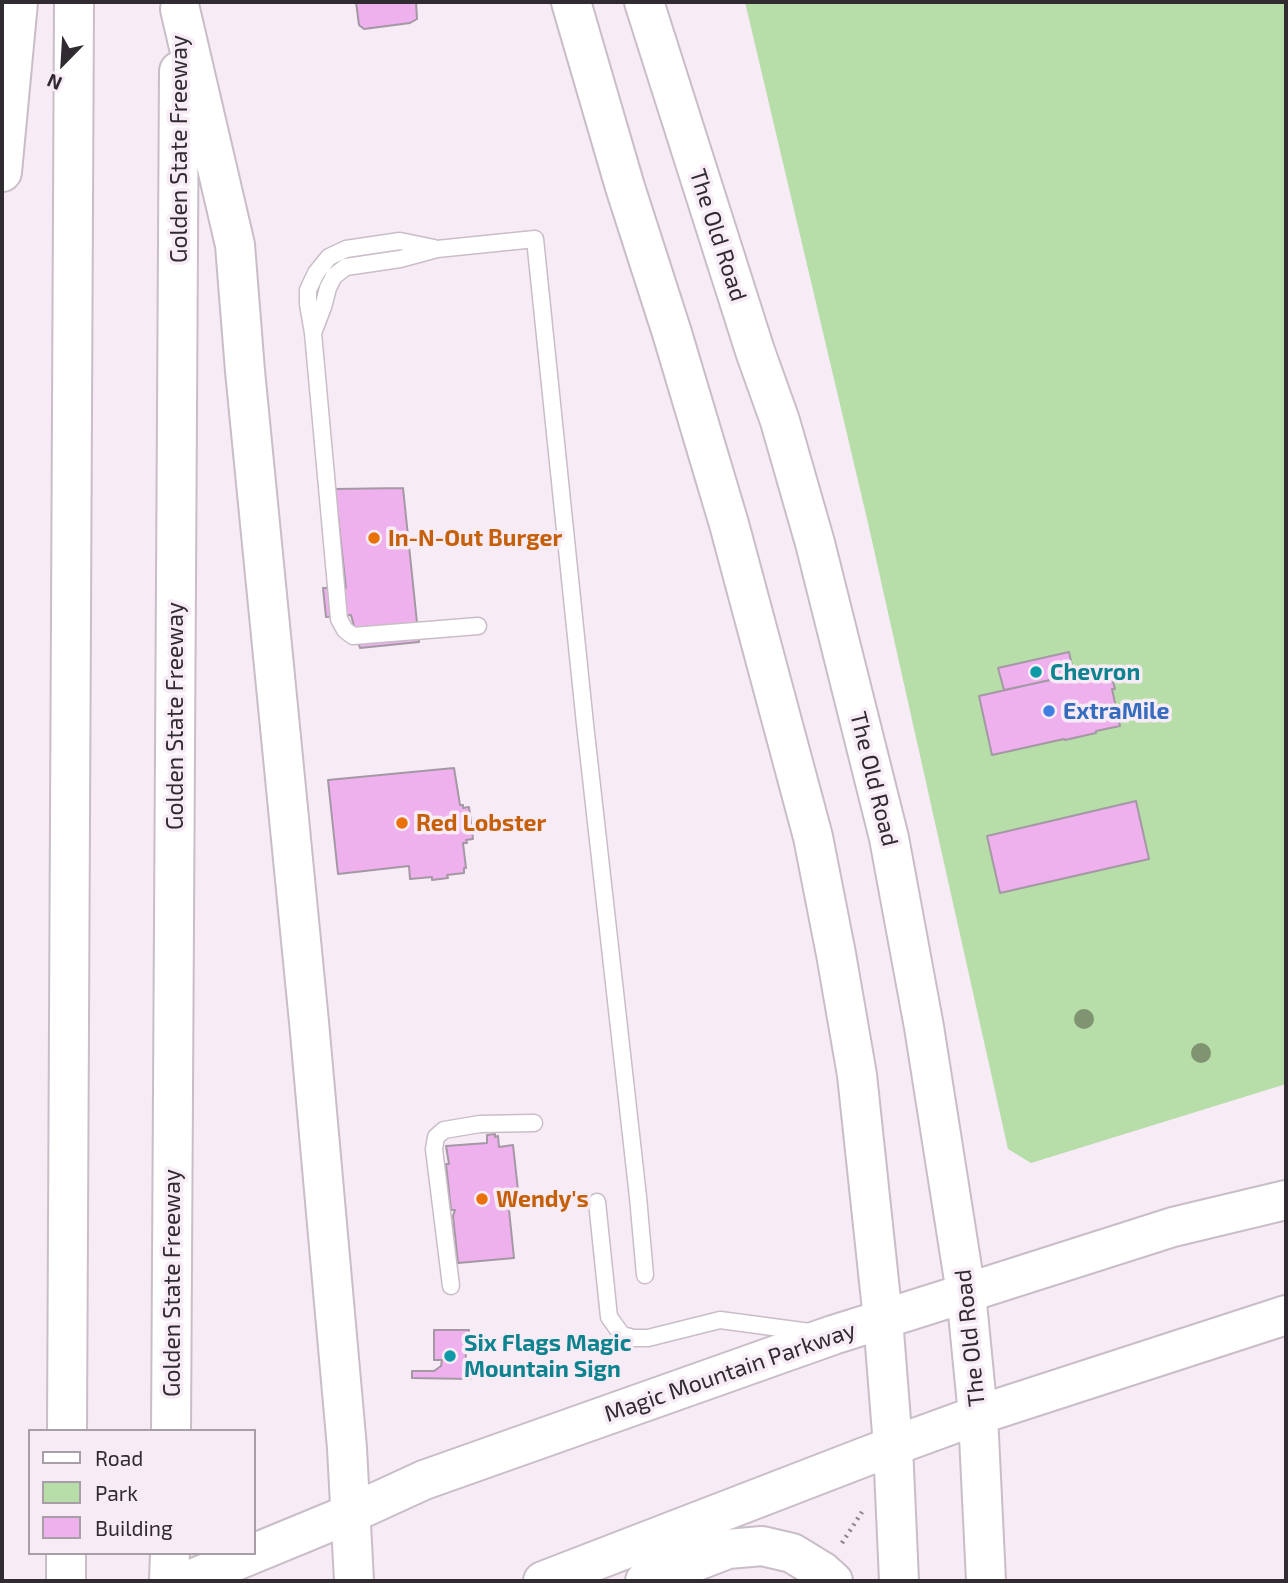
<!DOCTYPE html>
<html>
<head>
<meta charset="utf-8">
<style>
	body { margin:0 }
	#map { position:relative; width:1288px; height:1583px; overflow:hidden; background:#f7ebf6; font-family:"Exo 2",sans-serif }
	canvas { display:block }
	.frame { position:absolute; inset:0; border:4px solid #302b30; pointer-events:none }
	.legend { position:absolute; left:28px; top:1429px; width:228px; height:126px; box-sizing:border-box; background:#f7ebf6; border:2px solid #a79ea7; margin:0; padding:9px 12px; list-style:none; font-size:21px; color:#302b30 }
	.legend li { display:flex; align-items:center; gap:14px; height:35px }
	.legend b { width:35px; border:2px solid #a79ea7 }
	.north { position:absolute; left:28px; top:28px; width:70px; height:70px; -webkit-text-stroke:5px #f7ebf6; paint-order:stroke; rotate:204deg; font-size:19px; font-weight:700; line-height:28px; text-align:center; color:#302b30 }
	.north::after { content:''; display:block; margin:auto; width:24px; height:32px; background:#302b30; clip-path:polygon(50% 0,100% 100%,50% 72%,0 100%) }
</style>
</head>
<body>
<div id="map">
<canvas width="1288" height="1583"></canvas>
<div class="frame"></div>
<ul class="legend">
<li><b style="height:9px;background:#fff"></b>Road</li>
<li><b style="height:19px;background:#b7dda9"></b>Park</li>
<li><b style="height:19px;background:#efb0ee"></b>Building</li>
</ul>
<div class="north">N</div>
</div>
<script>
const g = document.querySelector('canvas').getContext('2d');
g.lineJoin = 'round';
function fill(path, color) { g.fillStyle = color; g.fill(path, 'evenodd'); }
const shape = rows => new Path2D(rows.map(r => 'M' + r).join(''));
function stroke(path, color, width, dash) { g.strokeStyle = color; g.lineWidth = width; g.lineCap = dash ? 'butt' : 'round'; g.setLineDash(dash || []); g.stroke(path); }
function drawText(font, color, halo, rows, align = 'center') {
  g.font = font + ' "Exo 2",sans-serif'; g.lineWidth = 7; g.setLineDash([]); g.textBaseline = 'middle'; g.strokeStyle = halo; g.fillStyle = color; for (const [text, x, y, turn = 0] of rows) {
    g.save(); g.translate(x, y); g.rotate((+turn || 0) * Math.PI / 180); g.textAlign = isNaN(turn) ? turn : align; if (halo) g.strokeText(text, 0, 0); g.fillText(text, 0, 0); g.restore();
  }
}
fill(shape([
	[745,2,1286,2,1286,1084,1031,1163,1008,1149,868,523]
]), '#b7dda9');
const building = shape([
	[356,2,416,2,417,19,410,23,364,29,359,25,356,2],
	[403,488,419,642,360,648,351,615,326,617,323,588,346,588,335,489,403,488],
	[1069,652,1074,675,1004,690,998,668,1069,652],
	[1107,667,1110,678,1112,678,1115,689,1112,689,1120,726,1096,731,1096,733,1065,740,1064,739,992,755,979,696,1107,667],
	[454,768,460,805,463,805,463,808,469,807,473,839,466,840,467,843,463,843,466,868,464,868,464,873,447,875,448,878,432,880,432,877,410,879,409,866,338,874,328,780,454,768],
	[1136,801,1149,859,1000,893,987,836,1136,801],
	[495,1134,495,1137,498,1136,499,1147,513,1145,519,1199,508,1200,514,1258,458,1263,453,1216,455,1210,451,1210,446,1164,449,1164,446,1146,487,1143,487,1135,495,1134],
	[434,1330,469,1330,469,1351,466,1352,465,1371,471,1371,471,1379,412,1378,412,1371,434,1371,441,1366,442,1360,434,1360,434,1330]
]);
fill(building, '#efb0ee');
stroke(building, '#a398a3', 2);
const service = shape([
	[434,248,400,241,346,249,329,257,316,273,308,290,308,304,313,333,339,619,345,630,353,636,478,626],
	[313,333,323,307,328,288,334,276,346,267,400,259,437,249,535,239,585,724,638,1197,645,1275],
	[597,1202,609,1317,622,1335,634,1338,648,1338,720,1320,810,1332],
	[451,1286,434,1149,436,1137,444,1130,480,1124,534,1123]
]);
const secondary = shape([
	[966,1293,1173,1227,1286,1200],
	[978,1415,1286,1315]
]);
const primary = shape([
	[571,2,625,187,672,333,729,524,813,837,836,954,857,1075,883,1319,893,1446,899,1581],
	[644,2,755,351,780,421,815,543,889,838,924,1027,966,1293,978,1415,986,1581],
	[187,1581,352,1513,424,1480,833,1335,966,1293],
	[543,1581,893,1446,978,1415],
	[645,1581,728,1549,762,1546,792,1553,823,1572,833,1581]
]);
const motorway = shape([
	[180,9,235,245,245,371,309,1022,347,1448,354,1581],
	[2,172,18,2],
	[67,1431,74,2],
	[171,1431,179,71],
	[66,1581,66,1553],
	[169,1581,170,1553]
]);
stroke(service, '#c9bdc8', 19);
stroke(secondary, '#c9bdc8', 42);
stroke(primary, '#c9bdc8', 42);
stroke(motorway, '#c9bdc8', 42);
stroke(shape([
	[842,1543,862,1512]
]), '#8c848c', 4.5, [2, 5]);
stroke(service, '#fff', 16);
stroke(secondary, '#fff', 38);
stroke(primary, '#fff', 38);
stroke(motorway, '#fff', 38);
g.fillStyle = '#819471';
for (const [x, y] of [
	[1084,1019],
	[1201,1053]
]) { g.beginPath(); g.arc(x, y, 10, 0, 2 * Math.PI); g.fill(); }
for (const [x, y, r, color] of [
	[374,538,7,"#e8710a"],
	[1036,672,7,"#0f9aa8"],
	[1049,711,7,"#3f7fe0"],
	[402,823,7,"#e8710a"],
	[482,1199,7,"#e8710a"],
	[450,1356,7,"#0f9aa8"]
]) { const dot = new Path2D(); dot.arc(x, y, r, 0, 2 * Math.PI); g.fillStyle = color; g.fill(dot); stroke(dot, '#f7ebf6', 2.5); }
drawText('23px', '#302b30', '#f7ebf6', [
	["Golden State Freeway",179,149,-90],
	["The Old Road",718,235,72],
	["Golden State Freeway",175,716,-90],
	["The Old Road",874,779,76],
	["Golden State Freeway",172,1283,-90],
	["The Old Road",970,1338,-96],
	["Magic Mountain Parkway",730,1372,-19]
]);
drawText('bold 23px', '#c56008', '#f7ebf6', [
	["In-N-Out Burger",388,538],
	["Red Lobster",416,823],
	["Wendy's",496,1199]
], 'left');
drawText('bold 23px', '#0d838f', '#f7ebf6', [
	["Chevron",1050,672],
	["Six Flags Magic",464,1343],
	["Mountain Sign",464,1369]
], 'left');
drawText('bold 23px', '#366cbe', '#f7ebf6', [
	["ExtraMile",1063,711]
], 'left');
</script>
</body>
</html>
